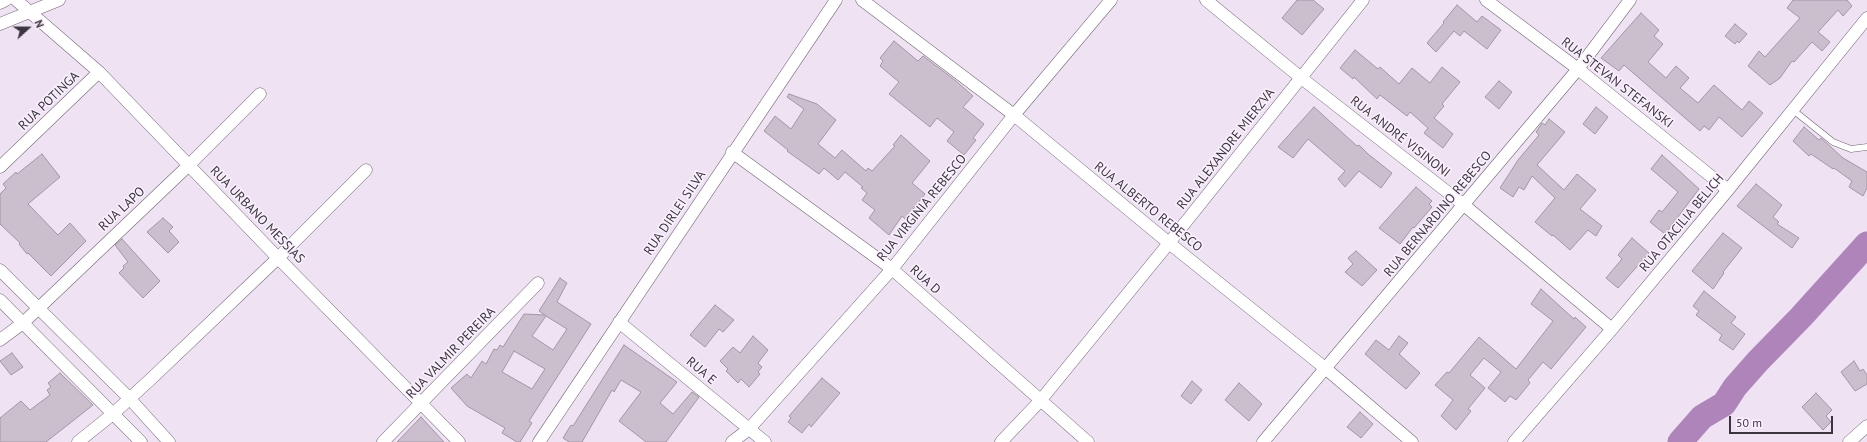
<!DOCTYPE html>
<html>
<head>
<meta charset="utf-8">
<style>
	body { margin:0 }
	#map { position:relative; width:1867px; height:442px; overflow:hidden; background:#efe3f3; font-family:"PT Sans",sans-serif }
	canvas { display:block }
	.north { position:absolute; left:8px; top:8px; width:40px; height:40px; -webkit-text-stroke:3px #fbf1fe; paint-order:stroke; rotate:69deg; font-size:11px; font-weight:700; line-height:16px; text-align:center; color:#3b363c }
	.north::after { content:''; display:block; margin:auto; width:14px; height:18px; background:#3b363c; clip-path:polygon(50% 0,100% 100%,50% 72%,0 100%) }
	.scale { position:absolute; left:1729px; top:416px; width:104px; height:18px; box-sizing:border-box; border:2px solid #3b363c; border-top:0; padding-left:5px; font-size:12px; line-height:14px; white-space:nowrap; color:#3b363c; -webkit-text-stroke:3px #fbf1fe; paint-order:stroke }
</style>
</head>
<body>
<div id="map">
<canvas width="1867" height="442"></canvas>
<div class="north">N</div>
<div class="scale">50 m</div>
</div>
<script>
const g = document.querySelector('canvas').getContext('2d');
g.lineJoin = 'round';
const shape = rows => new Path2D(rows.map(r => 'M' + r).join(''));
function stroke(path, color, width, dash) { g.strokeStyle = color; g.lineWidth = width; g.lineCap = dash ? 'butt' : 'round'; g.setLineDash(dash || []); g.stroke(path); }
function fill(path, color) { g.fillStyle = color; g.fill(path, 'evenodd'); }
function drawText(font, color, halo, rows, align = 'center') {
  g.font = font + ' "PT Sans",sans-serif'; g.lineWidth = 3; g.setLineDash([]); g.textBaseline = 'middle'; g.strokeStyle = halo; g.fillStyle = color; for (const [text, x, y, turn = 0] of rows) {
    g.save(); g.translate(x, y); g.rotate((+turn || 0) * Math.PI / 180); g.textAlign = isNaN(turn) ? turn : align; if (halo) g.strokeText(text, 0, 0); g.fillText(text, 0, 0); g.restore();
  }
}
stroke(shape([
	[1680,442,1702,417,1724,404,1735,387,1758,361,1801,317,1867,244]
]), '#af84ba', 25);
const building = shape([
	[1297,0,1313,0,1324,9,1302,35,1282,18,1297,0],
	[1793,0,1847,0,1852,6,1843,16,1838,10,1818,32,1830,42,1822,51,1812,42,1794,62,1792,61,1780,78,1770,85,1748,66,1759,51,1765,57,1800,18,1787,8,1793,0],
	[1457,5,1477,22,1482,16,1501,30,1487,49,1464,31,1460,36,1454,31,1436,52,1427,43,1444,23,1443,22,1457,5],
	[1641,13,1659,30,1654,36,1663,44,1648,62,1666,78,1676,66,1689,78,1680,88,1698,103,1714,85,1742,110,1749,101,1763,113,1742,137,1719,117,1709,130,1704,126,1700,131,1624,65,1619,71,1601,58,1641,13],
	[1735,24,1747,34,1739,43,1737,41,1735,44,1725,36,1735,24],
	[894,41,918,61,923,56,956,81,973,96,963,107,984,124,973,138,976,140,964,155,947,141,954,132,937,118,930,127,889,94,899,82,880,66,883,61,880,58,894,41],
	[1355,50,1378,69,1380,67,1399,84,1412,68,1430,83,1442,67,1460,82,1442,104,1444,106,1434,118,1453,134,1443,148,1424,133,1428,128,1410,112,1407,116,1380,95,1377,99,1354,77,1353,79,1340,68,1355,50],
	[1499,81,1512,92,1499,109,1485,97,1499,81],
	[789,94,817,104,836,120,818,144,835,158,842,150,866,171,868,168,872,171,895,146,893,145,901,135,930,161,912,183,925,194,905,219,902,216,889,235,869,218,875,210,862,200,867,193,861,188,863,187,845,172,838,180,824,168,819,174,787,151,788,150,764,131,775,116,791,129,804,109,787,97,789,94],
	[1314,107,1357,146,1359,145,1368,154,1392,173,1381,188,1359,171,1345,187,1338,179,1345,171,1308,139,1293,158,1278,147,1314,107],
	[1596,107,1608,117,1595,134,1583,124,1596,107],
	[1549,119,1565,132,1537,165,1564,190,1577,174,1596,190,1580,209,1602,226,1596,236,1588,230,1570,250,1553,235,1552,236,1535,222,1555,198,1532,176,1524,190,1519,187,1513,197,1500,188,1518,160,1539,135,1536,132,1542,123,1545,125,1549,119],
	[1804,127,1819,140,1821,138,1843,158,1867,172,1867,188,1863,196,1849,187,1852,181,1834,168,1833,169,1811,154,1809,156,1793,141,1804,127],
	[42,154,60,177,28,204,58,235,70,223,86,241,51,276,28,253,27,254,19,244,20,243,0,224,0,194,6,188,3,184,16,172,17,174,42,154],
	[1662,155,1699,189,1665,234,1650,222,1659,210,1662,212,1678,192,1651,169,1662,155],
	[1756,184,1782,205,1773,217,1779,222,1777,224,1799,238,1792,248,1737,206,1756,184],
	[1416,187,1432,201,1429,204,1432,207,1414,228,1413,227,1400,244,1379,228,1416,187],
	[163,218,173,227,169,231,179,242,168,253,147,232,163,218],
	[1723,233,1742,248,1723,272,1724,273,1713,289,1692,271,1723,233],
	[1632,238,1649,253,1618,288,1606,278,1622,259,1618,255,1632,238],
	[122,239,160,281,143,298,119,273,124,268,123,266,128,262,115,245,122,239],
	[1356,251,1377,270,1362,286,1345,272,1353,264,1348,258,1356,251],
	[560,278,567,283,557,302,591,324,529,421,532,423,520,442,517,442,502,433,505,428,467,406,451,388,467,374,471,378,482,361,486,364,494,349,497,350,500,345,503,347,524,314,545,315,539,311,560,278],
	[546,316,567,329,553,350,532,336,546,316],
	[514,351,545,369,532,389,502,372,514,351],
	[1541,289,1574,319,1575,317,1586,327,1551,369,1543,362,1528,380,1530,383,1516,400,1510,396,1505,402,1488,388,1501,372,1484,358,1470,375,1485,388,1468,409,1471,411,1456,430,1441,416,1453,400,1435,385,1447,372,1449,373,1479,337,1516,369,1553,321,1531,304,1541,289],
	[1704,291,1736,317,1731,323,1745,334,1733,350,1719,340,1722,335,1696,315,1699,311,1693,306,1704,291],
	[715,305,734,320,723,332,719,329,705,347,690,335,715,305],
	[753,336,768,350,758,363,762,367,758,372,760,374,749,387,741,379,738,383,726,371,728,369,720,361,733,347,740,353,753,336],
	[1399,336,1408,343,1399,354,1420,373,1406,389,1365,354,1376,340,1389,350,1399,336],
	[624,345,677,382,660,403,673,414,692,392,699,397,666,442,646,442,619,421,641,392,621,380,614,392,612,390,582,442,569,442,563,438,571,425,573,426,624,345],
	[12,353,23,367,11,375,0,361,12,353],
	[1854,361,1860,371,1863,369,1867,375,1867,384,1855,391,1841,372,1854,361],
	[60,373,93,405,46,442,0,442,0,418,21,401,30,410,50,395,47,390,51,387,48,383,60,373],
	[822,378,840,393,811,427,809,424,802,433,788,422,791,418,789,416,822,378],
	[1192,381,1202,390,1191,404,1181,396,1192,381],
	[1239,383,1262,404,1249,421,1225,400,1239,383],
	[1816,393,1832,410,1826,416,1831,422,1823,430,1802,407,1816,393],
	[1360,412,1373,424,1361,438,1347,427,1360,412],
	[421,417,444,442,397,442,421,417]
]);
fill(building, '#cbbfce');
stroke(building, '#a296a5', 1);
const service = shape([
	[1793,110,1833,142,1851,149,1867,147]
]);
const minor = shape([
	[16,0,99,72,278,258,459,442],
	[862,0,1014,115,1169,243,1325,368,1412,442],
	[1206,0,1300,77,1464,205,1612,329],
	[1486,0,1578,69,1728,190],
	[0,3,6,0],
	[0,24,59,0],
	[732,152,892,269,1088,442],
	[0,167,99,72],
	[0,270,130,399,169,442],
	[0,300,141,442],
	[619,322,765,442],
	[0,340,23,323,189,165,260,94],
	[78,442,114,413,153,377,278,258,366,170],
	[383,442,538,283],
	[539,442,836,0],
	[732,442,749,429,892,269,1014,115,1111,0],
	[1001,442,1040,401,1169,243,1363,0],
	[1263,442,1578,69,1630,0],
	[1514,442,1612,329,1728,190,1867,18],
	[1849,442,1867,426]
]);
stroke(service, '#6f6472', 7);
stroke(minor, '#6f6472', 13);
stroke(service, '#fff', 6);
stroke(minor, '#fff', 12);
drawText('13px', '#3b363c', '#fbf1fe', [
	["RUA STEVAN STEFANSKI",1617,83,38],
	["RUA POTINGA",49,101,-44],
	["RUA ANDRÉ VISINONI",1400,137,38],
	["RUA ALEXANDRE MIERZVA",1226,149,-52],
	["RUA ALBERTO REBESCO",1148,207,39],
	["RUA VIRGINIA REBESCO",922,208,-51],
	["RUA LAPO",122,209,-43],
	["RUA DIRLEI SILVA",675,213,-56],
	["RUA BERNARDINO REBESCO",1438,214,-50],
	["RUA URBANO MESSIAS",257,215,46],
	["RUA OTACILIA BELICH",1682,223,-50],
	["RUA D",925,280,42],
	["RUA VALMIR PEREIRA",451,353,-46],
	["RUA E",701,371,40]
]);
</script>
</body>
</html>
